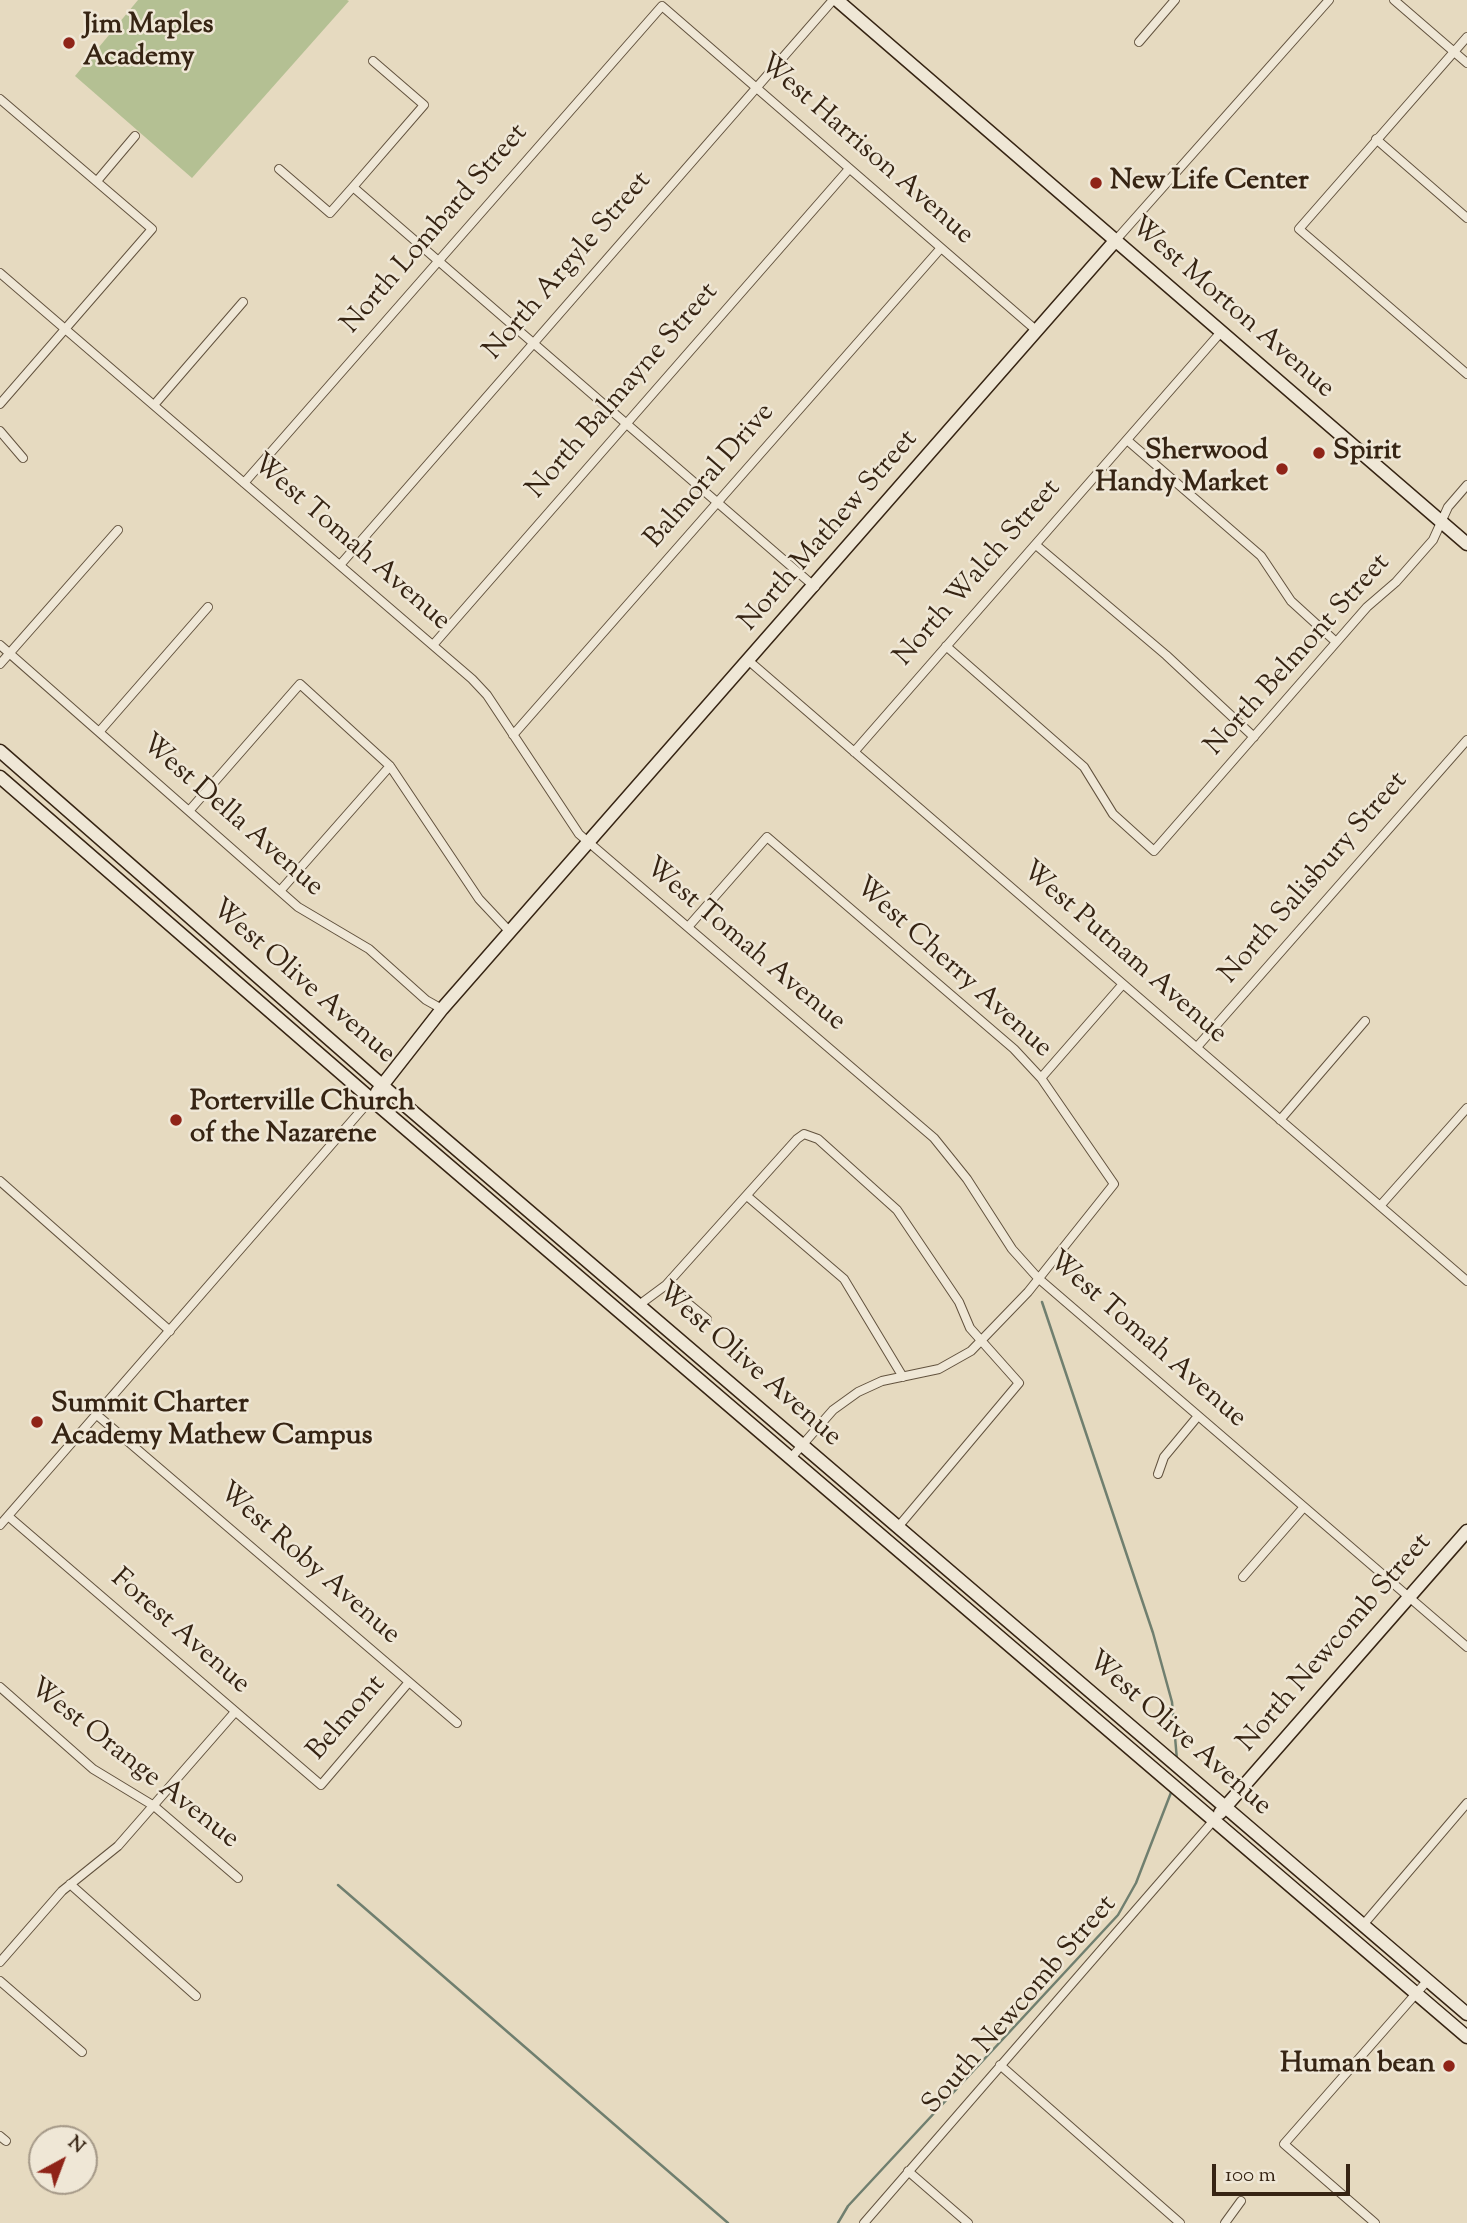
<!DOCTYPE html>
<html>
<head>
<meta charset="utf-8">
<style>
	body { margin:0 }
	#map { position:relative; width:1467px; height:2223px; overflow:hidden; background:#e6dac0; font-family:"Sorts Mill Goudy",serif }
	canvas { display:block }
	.north { position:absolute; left:28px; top:2125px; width:70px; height:70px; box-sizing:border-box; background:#efe7d6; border:2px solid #a59988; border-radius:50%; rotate:41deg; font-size:19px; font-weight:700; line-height:28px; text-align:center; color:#362413 }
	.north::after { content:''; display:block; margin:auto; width:24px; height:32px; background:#8f2418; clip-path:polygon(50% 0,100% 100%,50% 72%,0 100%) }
	.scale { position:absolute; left:1212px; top:2164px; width:138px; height:32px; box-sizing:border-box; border:4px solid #362413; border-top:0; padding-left:9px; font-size:21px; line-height:24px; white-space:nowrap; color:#362413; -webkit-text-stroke:5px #efe7d6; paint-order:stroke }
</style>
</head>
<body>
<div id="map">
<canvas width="1467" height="2223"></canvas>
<div class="north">N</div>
<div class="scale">100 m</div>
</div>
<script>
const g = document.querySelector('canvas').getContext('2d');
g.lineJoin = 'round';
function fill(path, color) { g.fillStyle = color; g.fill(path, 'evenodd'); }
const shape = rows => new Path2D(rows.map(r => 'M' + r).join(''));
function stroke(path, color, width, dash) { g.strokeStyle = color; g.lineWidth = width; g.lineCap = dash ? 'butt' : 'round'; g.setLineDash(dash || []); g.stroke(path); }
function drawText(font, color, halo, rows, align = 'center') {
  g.font = font + ' "Sorts Mill Goudy",serif'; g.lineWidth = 5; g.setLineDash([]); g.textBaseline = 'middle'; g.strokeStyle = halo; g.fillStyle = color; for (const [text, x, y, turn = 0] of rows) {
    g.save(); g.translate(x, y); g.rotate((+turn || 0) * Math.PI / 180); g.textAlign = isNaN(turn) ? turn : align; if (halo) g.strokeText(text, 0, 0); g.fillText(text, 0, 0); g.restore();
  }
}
fill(shape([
	[138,0,347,0,349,1,192,178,75,76]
]), '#b4c093');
stroke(shape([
	[1042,1302,1153,1633,1172,1702,1177,1760],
	[338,1885,728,2223],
	[838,2223,848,2206,1118,1915,1136,1883,1172,1790]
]), '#707f6f', 2.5);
const street = shape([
	[1394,0,1467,63],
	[1467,37,1299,229,1467,374],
	[1139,42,1175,0],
	[0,99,152,229,0,404],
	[1376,139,1467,218],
	[279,169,330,213,353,187,424,105,373,61],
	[97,181,135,136],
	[353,187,815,587],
	[1115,241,1329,0],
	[0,273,472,679,487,695,579,834,934,1138,967,1179,1012,1249,1038,1278,1467,1647],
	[154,405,243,302],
	[0,431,23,458],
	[1127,440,1261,556,1291,601,1336,642],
	[244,483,662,6,1037,331],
	[1036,545,1166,655,1254,737],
	[340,565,833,0],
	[0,645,298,907,369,949,426,1000,442,1009],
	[433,645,849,169],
	[946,646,1084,767,1113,814,1154,851,1367,607,1396,582,1433,540,1448,507,1467,485],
	[749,661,1467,1281],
	[0,664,118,530],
	[99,732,208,607],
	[513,735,941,248],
	[854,752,1221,332],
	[189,811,300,684,390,766,479,899,510,932],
	[280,891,390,766],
	[688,927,767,837,1014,1049,1041,1078,1114,1184,1028,1292,971,1351,939,1369,882,1381,858,1392,833,1410,790,1459],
	[1197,1047,1467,740],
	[1041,1078,1123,984],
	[1280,1120,1365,1021],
	[0,1181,170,1331],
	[747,1196,844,1279,903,1377],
	[1380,1206,1467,1108],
	[666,1285,707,1319],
	[639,1305,666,1285,797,1139,804,1134,818,1139,897,1210,959,1302,970,1328,1019,1383,898,1527],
	[97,1415,457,1723],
	[1158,1474,1164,1457,1198,1416],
	[8,1516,321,1785,409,1682],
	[0,1525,371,1099],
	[1243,1577,1304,1507],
	[0,1687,93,1769,154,1806,238,1878],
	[70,1884,196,1996],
	[1363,1925,1467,1803],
	[0,1962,62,1891,118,1846,235,1712],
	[0,1981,82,2052],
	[1000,2065,1180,2223],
	[0,2136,6,2141],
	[908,2171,968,2223],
	[864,2223,1214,1820],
	[1225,2223,1241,2201],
	[1375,2223,1284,2144,1428,1980]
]);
const secondary = shape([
	[837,0,1467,544],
	[0,751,392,1094,1467,2014],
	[0,777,371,1099,1467,2037],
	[377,1092,442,1009,1115,241],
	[1220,1813,1467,1531]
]);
stroke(street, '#62523e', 10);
stroke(secondary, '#362413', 15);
stroke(street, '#efe7d6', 8);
stroke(secondary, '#efe7d6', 12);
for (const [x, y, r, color] of [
	[69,43,7,"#8f2418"],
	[1096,183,7,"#8f2418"],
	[1319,453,7,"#8f2418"],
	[1282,469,7,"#8f2418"],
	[176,1120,7,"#8f2418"],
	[37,1422,7,"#8f2418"],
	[1449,2066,7,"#8f2418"]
]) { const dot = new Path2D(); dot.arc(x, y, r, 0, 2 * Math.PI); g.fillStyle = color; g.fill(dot); stroke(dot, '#efe7d6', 2.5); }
drawText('bold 28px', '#362413', '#efe7d6', [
	["Jim Maples",83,27],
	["Academy",83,59],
	["New Life Center",1110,183],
	["Sherwood",1268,453,"right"],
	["Handy Market",1268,485,"right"],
	["Spirit",1333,453],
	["Porterville Church",190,1104],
	["of the Nazarene",190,1136],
	["Summit Charter",51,1406],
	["Academy Mathew Campus",51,1438],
	["Human bean",1435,2066,"right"]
], 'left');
drawText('28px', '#362413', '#efe7d6', [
	["West Harrison Avenue",865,151,41],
	["North Lombard Street",436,230,-49],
	["North Argyle Street",569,267,-49],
	["West Morton Avenue",1231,309,41],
	["North Balmayne Street",624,392,-49],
	["Balmoral Drive",711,477,-49],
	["North Mathew Street",830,532,-49],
	["West Tomah Avenue",350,544,41],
	["North Walch Street",979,574,-49],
	["North Belmont Street",1299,656,-48],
	["West Della Avenue",231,817,41],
	["North Salisbury Street",1315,879,-49],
	["West Tomah Avenue",744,946,40],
	["West Putnam Avenue",1123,954,41],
	["West Cherry Avenue",952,969,42],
	["West Olive Avenue",302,983,41],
	["West Tomah Avenue",1146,1341,41],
	["West Olive Avenue",748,1366,41],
	["West Roby Avenue",308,1565,41],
	["Forest Avenue",179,1633,41],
	["North Newcomb Street",1336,1644,-49],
	["Belmont",348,1719,-49],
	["West Olive Avenue",1178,1735,41],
	["West Orange Avenue",133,1765,38],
	["South Newcomb Street",1021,2006,-49]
]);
</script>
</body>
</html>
